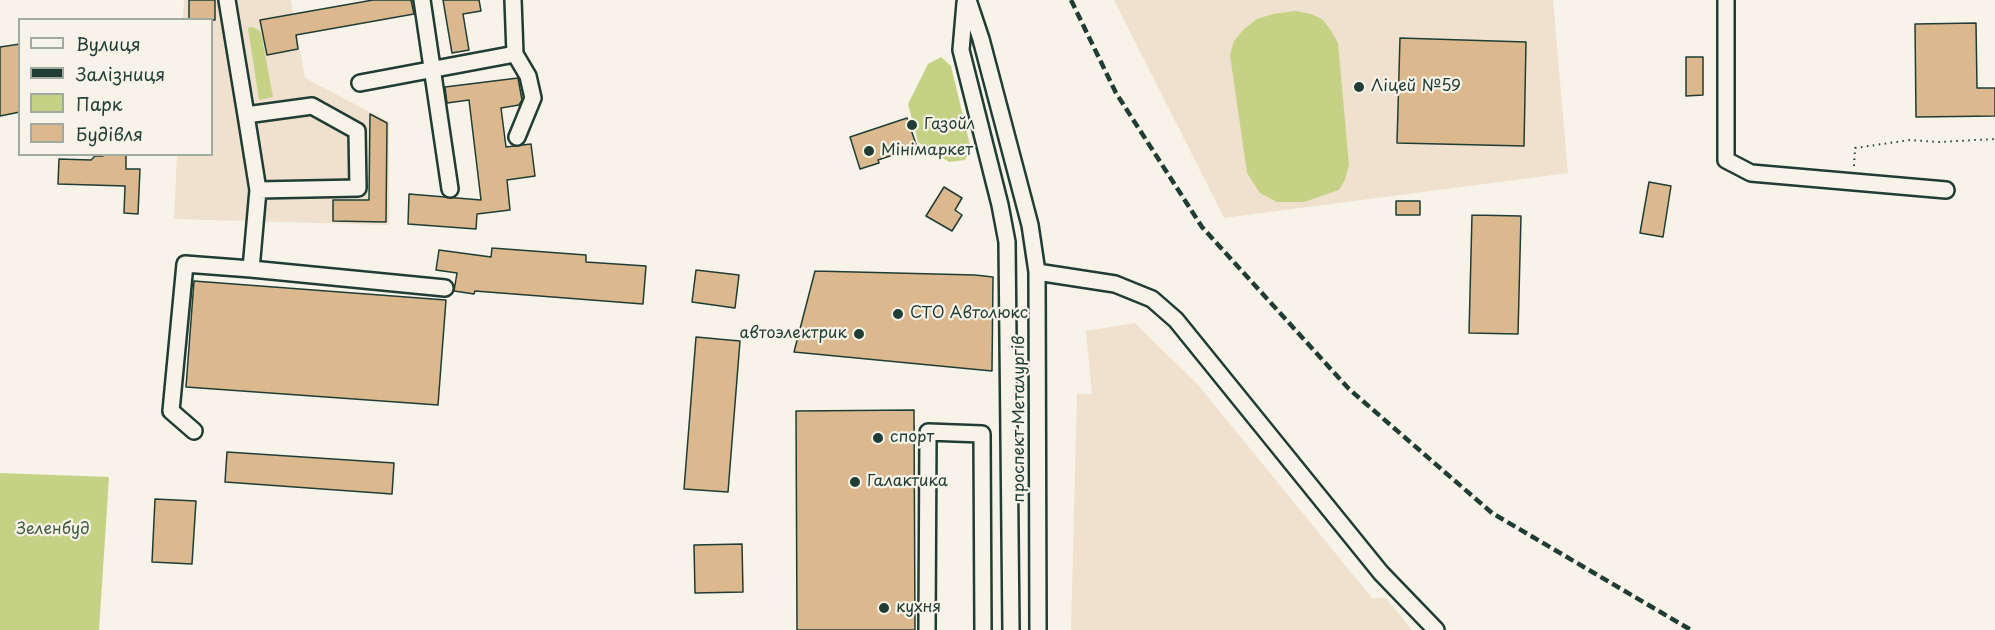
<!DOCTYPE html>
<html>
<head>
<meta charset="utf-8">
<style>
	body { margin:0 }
	#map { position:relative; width:1995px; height:630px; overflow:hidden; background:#f7f3e8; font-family:"Playpen Sans",sans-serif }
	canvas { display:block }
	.legend { position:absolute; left:18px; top:18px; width:195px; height:138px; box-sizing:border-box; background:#f7f3e8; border:2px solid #a1aaa0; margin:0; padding:8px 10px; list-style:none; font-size:18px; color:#1f3d34 }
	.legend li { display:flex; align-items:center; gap:12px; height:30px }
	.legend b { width:30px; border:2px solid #a1aaa0 }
</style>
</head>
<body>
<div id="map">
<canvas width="1995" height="630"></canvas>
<ul class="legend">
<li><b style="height:8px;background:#f7f3e8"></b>Вулиця</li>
<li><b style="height:8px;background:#1f3d34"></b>Залізниця</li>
<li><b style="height:16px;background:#c5d286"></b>Парк</li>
<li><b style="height:16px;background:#dbb88d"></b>Будівля</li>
</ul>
</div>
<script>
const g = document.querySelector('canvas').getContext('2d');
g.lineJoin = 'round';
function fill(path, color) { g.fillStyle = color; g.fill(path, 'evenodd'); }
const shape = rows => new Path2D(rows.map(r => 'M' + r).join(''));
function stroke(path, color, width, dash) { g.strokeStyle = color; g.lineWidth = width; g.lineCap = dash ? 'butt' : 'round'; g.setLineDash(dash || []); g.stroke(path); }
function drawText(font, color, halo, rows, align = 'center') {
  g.font = font + ' "Playpen Sans",sans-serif'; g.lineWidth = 4.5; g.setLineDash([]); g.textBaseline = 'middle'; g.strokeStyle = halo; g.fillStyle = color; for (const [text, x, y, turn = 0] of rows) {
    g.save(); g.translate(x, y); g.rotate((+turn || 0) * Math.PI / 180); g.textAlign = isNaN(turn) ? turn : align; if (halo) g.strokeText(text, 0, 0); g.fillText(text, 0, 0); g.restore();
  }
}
fill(shape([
	[184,0,291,0,305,78,389,122,389,225,174,219,177,155,212,154,212,20,183,19],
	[1114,0,1553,0,1568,173,1224,218],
	[1135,323,1199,386,1372,598,1386,598,1412,630,1071,630,1077,394,1092,394,1086,331]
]), '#efe1cd');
fill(shape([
	[1296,11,1311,14,1322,19,1330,29,1338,43,1349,165,1345,180,1339,190,1304,202,1277,202,1260,193,1247,173,1230,55,1234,41,1244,29,1257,19,1273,14],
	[253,27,260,31,262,38,273,97,259,100,248,28],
	[941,57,951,66,971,149,965,160,949,162,918,142,908,104,928,64],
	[0,473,109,477,99,630,0,630]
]), '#c5d286');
const building = shape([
	[189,0,215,0,215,20,189,20,189,0],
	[373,0,411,0,414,14,296,35,298,49,267,55,260,20,373,0],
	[443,0,479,0,481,11,463,14,469,50,452,53,443,0],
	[1976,23,1977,88,1995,88,1995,116,1916,117,1915,24,1976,23],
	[1400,38,1526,42,1524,146,1397,143,1400,38],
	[20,44,20,112,0,116,0,47,20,44],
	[1686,57,1703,57,1703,95,1686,96,1686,57],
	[518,78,522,100,519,105,501,108,506,147,531,144,535,176,507,180,510,210,477,214,476,229,408,224,409,194,481,200,469,100,447,103,445,87,518,78],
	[370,114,387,123,386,222,333,221,333,200,369,200,370,114],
	[907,118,917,147,878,160,879,163,860,169,850,137,907,118],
	[103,154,126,154,126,169,140,169,138,214,124,213,125,186,58,184,59,159,91,160,95,156,103,156,103,154],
	[1649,182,1671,186,1663,237,1640,233,1649,182],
	[944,187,962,198,955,210,962,215,952,231,926,216,944,187],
	[1396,201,1420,201,1420,215,1396,215,1396,201],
	[1472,215,1521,216,1518,334,1469,333,1472,215],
	[492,248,586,255,586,262,646,266,643,304,475,291,474,294,454,291,457,273,436,270,439,250,491,257,492,248],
	[696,270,739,275,735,308,692,302,696,270],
	[815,271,975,275,993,277,992,371,794,352,815,271],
	[194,281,446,300,438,405,186,387,194,281],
	[696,337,740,341,728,492,684,489,696,337],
	[914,410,915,630,797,630,796,411,914,410],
	[227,452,394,463,392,494,225,482,227,452],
	[155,499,196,501,192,564,152,562,155,499],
	[742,544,743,592,695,593,694,545,742,544]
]);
fill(building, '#dbb88d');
stroke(building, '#1f3d34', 1.5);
const minor = shape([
	[227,0,246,115,258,190,358,188,357,131,312,106,246,115],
	[422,0,450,189],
	[513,0,515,54,528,76,533,98,517,137],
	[968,0,981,39,1030,225,1037,272,1038,630],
	[1726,0,1726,160,1751,173,1946,190],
	[965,3,961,50,1000,205,1007,242,1011,630],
	[360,83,515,54],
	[258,190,251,269,445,288],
	[1037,272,1115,284,1152,299,1176,320,1381,573,1436,630],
	[194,431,171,411,185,264,251,269],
	[927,630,928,432,982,434,983,630]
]);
stroke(minor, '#1f3d34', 20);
stroke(shape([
	[1854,166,1855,148,1910,140,1939,142,1995,139]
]), '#1f3d34', 2, [1.5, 4.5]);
stroke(minor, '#f7f3e8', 15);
stroke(shape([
	[1071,0,1116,93,1202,227,1349,389,1492,513,1691,630]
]), '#1f3d34', 4.5, [9, 4.5]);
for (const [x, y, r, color] of [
	[1359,87,6,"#1f3d34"],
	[912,125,6,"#1f3d34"],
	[869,151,6,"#1f3d34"],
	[898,314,6,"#1f3d34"],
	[859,334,6,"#1f3d34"],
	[878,438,6,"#1f3d34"],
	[855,482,6,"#1f3d34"],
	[884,608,6,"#1f3d34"]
]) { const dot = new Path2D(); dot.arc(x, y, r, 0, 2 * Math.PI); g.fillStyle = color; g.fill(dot); stroke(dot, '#f7f3e8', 2); }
drawText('16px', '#1f3d34', '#f7f3e8', [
	["Ліцей №59",1371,87],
	["Газойл",924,125],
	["Мінімаркет",881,151],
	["СТО Автолюкс",910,314],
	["автоэлектрик",847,334,"right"],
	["спорт",890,438],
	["Галактика",867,482],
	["кухня",896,608]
], 'left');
drawText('16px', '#1f3d34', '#f7f3e8', [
	["проспект Металургів",1020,419,-90]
]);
drawText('16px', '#405b44', '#f7f3e8', [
	["Зеленбуд",53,530]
]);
</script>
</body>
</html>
